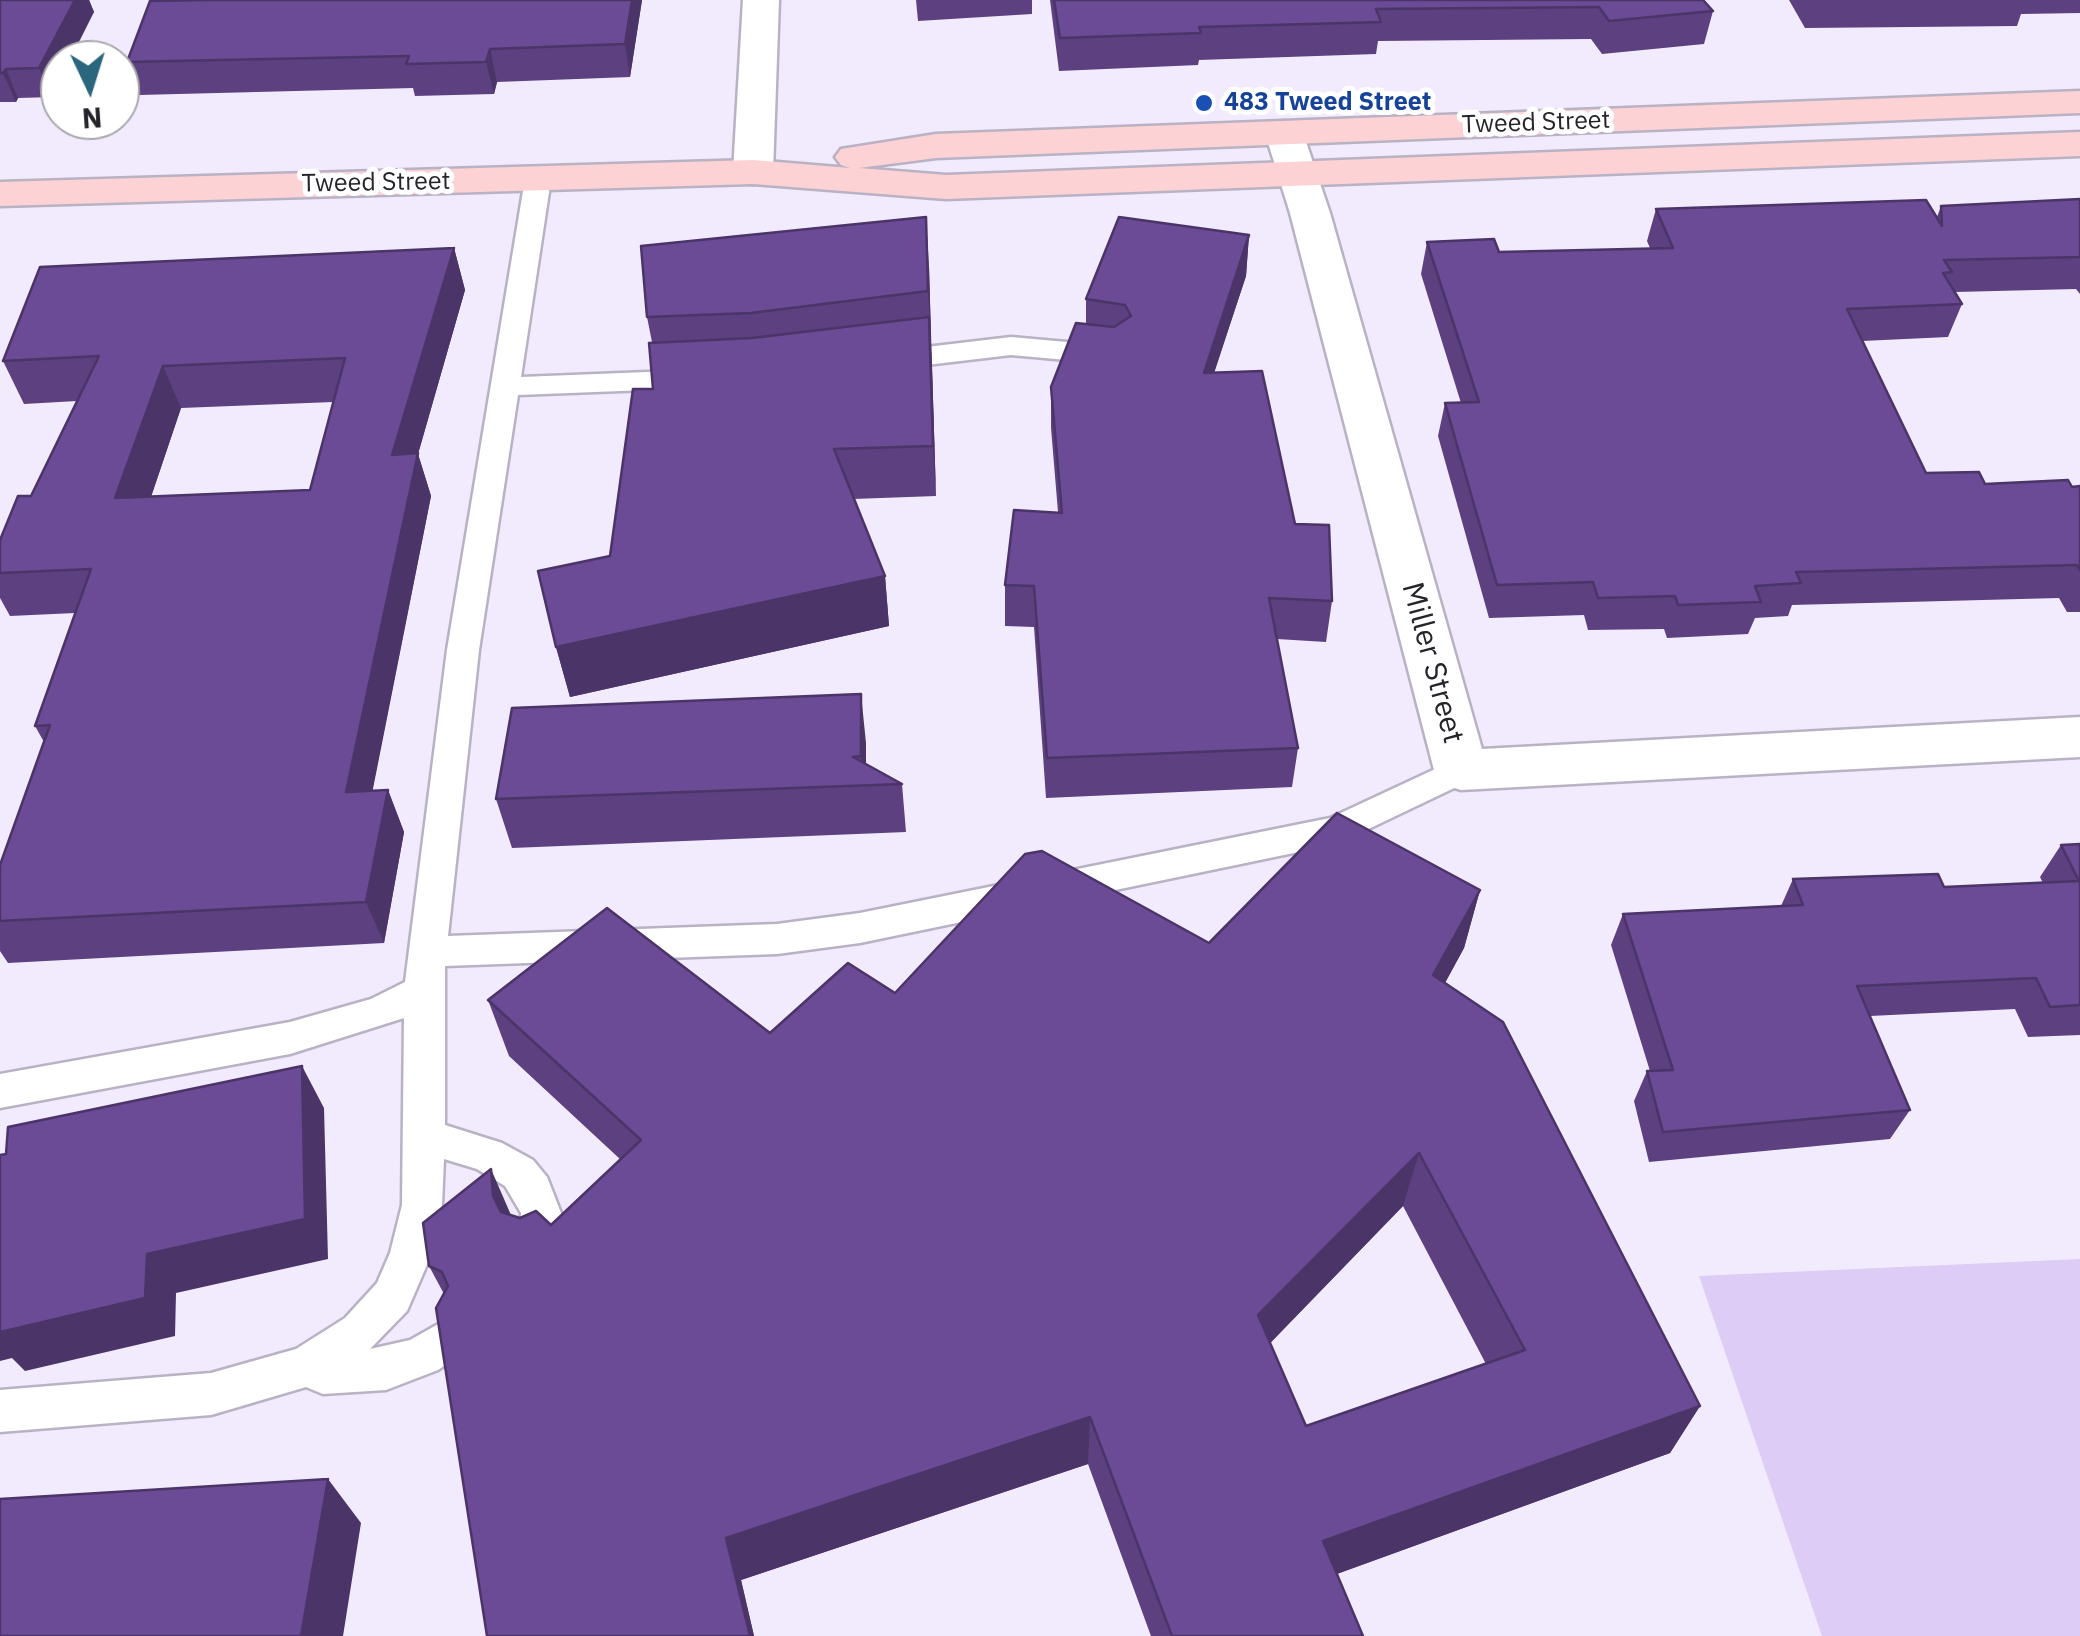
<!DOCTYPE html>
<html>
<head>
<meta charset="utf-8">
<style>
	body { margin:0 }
	#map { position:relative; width:2080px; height:1636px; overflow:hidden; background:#f2ebfd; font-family:"IBM Plex Sans",sans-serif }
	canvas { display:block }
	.north { position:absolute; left:40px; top:40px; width:100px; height:100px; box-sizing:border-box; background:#fff; border:2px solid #a8a7aa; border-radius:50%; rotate:176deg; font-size:28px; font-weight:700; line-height:40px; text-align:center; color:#26242a }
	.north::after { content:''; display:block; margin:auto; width:35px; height:45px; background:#2b667f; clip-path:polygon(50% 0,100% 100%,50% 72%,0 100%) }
</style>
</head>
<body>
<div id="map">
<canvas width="2080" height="1636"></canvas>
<div class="north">N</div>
</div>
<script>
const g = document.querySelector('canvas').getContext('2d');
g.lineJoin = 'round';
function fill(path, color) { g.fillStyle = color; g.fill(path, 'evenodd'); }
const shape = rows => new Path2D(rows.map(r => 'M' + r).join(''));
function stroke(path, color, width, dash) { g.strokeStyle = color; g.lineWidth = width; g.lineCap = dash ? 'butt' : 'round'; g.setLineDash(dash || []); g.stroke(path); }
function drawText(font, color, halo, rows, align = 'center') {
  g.font = font + ' "IBM Plex Sans",sans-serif'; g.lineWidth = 10; g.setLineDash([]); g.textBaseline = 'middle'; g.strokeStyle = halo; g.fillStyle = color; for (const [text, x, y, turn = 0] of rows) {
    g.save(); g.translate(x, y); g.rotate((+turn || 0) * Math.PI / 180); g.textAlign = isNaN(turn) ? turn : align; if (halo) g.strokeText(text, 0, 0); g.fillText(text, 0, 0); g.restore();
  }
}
fill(shape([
	[2080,1259,2080,1636,1822,1636,1699,1276]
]), '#dcccf6');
const service = shape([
	[538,171,551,179,521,377,698,370,708,373,712,379,708,385,698,388,518,395,479,650,448,936,777,924,860,913,1330,818,1461,757,1473,761,1478,770,1473,779,1337,844,860,943,777,954,445,966,445,1125,502,1143,533,1160,547,1177,561,1213,561,1247,555,1260,540,1266,525,1260,519,1247,521,1213,505,1186,477,1169,444,1159,442,1205,432,1253,407,1311,370,1349,410,1340,449,1318,464,1324,470,1338,464,1352,438,1370,386,1390,323,1394,306,1387,211,1415,0,1432,0,1390,211,1373,296,1349,345,1318,377,1283,390,1253,402,1205,404,1018,290,1054,0,1108,0,1074,290,1022,371,999,405,982,447,650,525,179,538,171],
	[1011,337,1111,346,1121,349,1125,355,1121,361,1111,364,1011,355,884,370,874,367,870,361,874,355,884,352,1011,337]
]);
const minor = shape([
	[743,0,779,0,773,172,767,180,753,184,739,180,733,172,743,0],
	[1284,121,1298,125,1303,133,1330,213,1482,749,2080,717,2080,757,1461,790,1442,784,1434,770,1290,213,1265,133,1270,125,1284,121]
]);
const secondary = shape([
	[2080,91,2080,113,936,158,859,168,946,175,2080,132,2080,156,946,199,753,184,0,206,0,182,753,160,850,168,841,165,835,157,841,149,936,134,2080,91]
]);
stroke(service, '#b9b2c4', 5);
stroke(minor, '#b9b2c4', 5);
stroke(secondary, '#b9b2c4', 5);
fill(service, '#fff');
fill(minor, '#fff');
fill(secondary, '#fdd2d4');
fill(shape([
	[0,0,89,0,94,12,60,60,60,81,52,97,18,98,16,102,0,102],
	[642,0,630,77,497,82,494,94,415,96,413,88,139,95,127,62],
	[916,0,1032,0,1032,14,918,21],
	[1050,0,1703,0,1713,11,1704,44,1602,54,1591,39,1378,41,1376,54,1199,60,1198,65,1059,71],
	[1789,0,2080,0,2080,13,2021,14,2017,26,1805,28],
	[2080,199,2080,294,2076,289,1955,292,1962,304,1948,337,1862,341,1926,473,1985,484,2080,486,2080,612,2067,612,2059,598,1792,605,1788,616,1755,618,1748,634,1667,638,1664,629,1588,630,1584,615,1489,618,1438,436,1445,403,1461,403,1421,274,1427,242,1499,252,1650,248,1647,241,1656,209,1937,217,1941,206],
	[1249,235,1246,276,1214,372,1295,524,1332,601,1326,642,1277,639,1298,748,1292,787,1046,798,1034,627,1005,626,1005,585,1058,512,1051,428,1051,387,1086,324,1086,299],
	[454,248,465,290,418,454,431,496,372,791,388,790,404,832,384,943,8,963,0,951,0,865,44,742,35,726,75,613,10,616,0,598,0,540,31,496,77,401,24,404,3,361],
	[333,402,310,490,151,497,181,408],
	[929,267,936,496,853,499,885,576,889,626,570,697,556,647,610,556,653,389,652,342,647,317],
	[866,743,866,764,902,784,906,832,512,848,496,799],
	[2080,844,2080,1035,2028,1037,2015,1009,1870,1016,1910,1110,1890,1139,1649,1162,1634,1101,1647,1071,1650,1071,1611,945,1623,914,1781,906,1793,879,1944,887,2043,883,2040,877,2061,845],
	[1480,890,1464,948,1445,983,1700,1406,1670,1453,1337,1574,1363,1636,1151,1636,1088,1464,741,1580,754,1636,487,1636,444,1294,429,1266,511,1215,551,1225,621,1160,509,1056,488,1000,770,1033,895,993,1209,943],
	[1403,1206,1486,1364,1306,1426,1270,1343]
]), '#5c4080');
fill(shape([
	[75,0,89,0,94,12,70,60,60,60,60,81,52,97,39,68],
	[632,0,642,0,630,77,625,44],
	[490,49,497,82,494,94,486,62],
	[6,69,18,98,16,102,3,73],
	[926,217,929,267,931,341,928,291],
	[1249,235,1246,276,1201,413,1204,373],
	[454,248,465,290,418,454,431,496,364,834,346,792,392,455],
	[929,317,932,367,936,496,933,446],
	[163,366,181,408,136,541,115,498],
	[885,576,889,626,570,697,556,647],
	[861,694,866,743,866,785,864,785,861,756],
	[388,790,404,832,384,943,366,902],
	[1480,890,1464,948,1418,1032,1433,975],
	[302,1066,324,1108,328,1259,176,1293,175,1336,25,1371,12,1358,0,1361,0,1326,147,1254],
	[1419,1153,1403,1206,1249,1365,1258,1315],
	[491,1169,514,1222,516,1249,493,1196],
	[1700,1406,1670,1453,1309,1584,1323,1541],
	[1090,1417,1088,1464,741,1580,754,1636,750,1636,726,1538],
	[328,1479,361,1523,343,1636,301,1636]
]), '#4b3468');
const building = shape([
	[0,0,75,0,39,68,6,69,3,73,0,73,0,0],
	[209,0,632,0,625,44,490,49,486,62,406,64,409,56,127,62,150,1,209,0],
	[1054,0,1703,0,1713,11,1609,21,1599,7,1376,9,1381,22,1199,27,1201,33,1060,38,1054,0],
	[2080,199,2080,257,1944,260,1952,272,1943,273,1962,304,1847,309,1926,473,1979,472,1985,484,2068,480,2072,487,2080,486,2080,570,2077,565,1796,572,1801,583,1755,586,1761,602,1678,605,1675,596,1598,598,1593,582,1497,585,1445,403,1479,402,1427,242,1494,239,1499,252,1673,248,1656,209,1926,200,1942,226,1941,206,2080,199],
	[926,217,928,291,751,313,647,317,641,246,926,217],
	[1119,217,1249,235,1204,373,1262,371,1295,524,1329,525,1332,601,1269,598,1298,748,1047,758,1034,586,1005,585,1014,510,1062,513,1051,387,1076,323,1114,327,1131,316,1125,305,1086,299,1119,217],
	[454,248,392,455,418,453,346,792,388,790,366,902,0,921,0,865,50,725,35,726,91,569,0,573,0,540,18,496,31,496,99,356,3,361,40,267,454,248],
	[345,358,310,490,115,498,163,366,345,358],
	[929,317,933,446,834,449,885,576,556,647,538,571,610,556,633,389,653,389,649,343,752,338,929,317],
	[861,694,861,756,853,757,902,784,496,799,512,708,861,694],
	[1337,813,1480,890,1433,975,1503,1022,1700,1406,1323,1541,1363,1636,1172,1636,1090,1417,726,1538,750,1636,487,1636,436,1308,448,1286,442,1272,429,1266,423,1223,491,1169,493,1196,501,1212,520,1218,536,1211,551,1225,641,1140,488,1000,607,908,770,1033,848,963,895,993,1025,854,1042,851,1209,943,1337,813],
	[1419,1153,1525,1350,1306,1426,1258,1315,1419,1153],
	[2080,844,2080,1005,2050,1007,2036,978,1857,986,1910,1110,1663,1132,1647,1071,1673,1070,1623,914,1803,905,1793,879,1938,874,1944,887,2079,881,2061,845,2080,844],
	[302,1066,305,1219,147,1254,145,1298,0,1332,0,1155,6,1154,8,1127,302,1066],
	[328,1479,301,1636,0,1636,0,1499,328,1479]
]);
fill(building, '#6b4b95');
stroke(building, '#4b3468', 2.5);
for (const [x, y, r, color] of [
	[1204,103,10,"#1a4fb4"]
]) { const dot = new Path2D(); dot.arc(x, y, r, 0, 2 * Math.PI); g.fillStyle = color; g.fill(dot); stroke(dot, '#fff', 4); }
drawText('bold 25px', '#164399', '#fff', [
	["483 Tweed Street",1224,103]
], 'left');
drawText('25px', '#26242a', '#fff', [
	["Tweed Street",1536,123,-2],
	["Tweed Street",376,183,-1]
]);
drawText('30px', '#26242a', '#fff', [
	["Miller Street",1432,663,75]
]);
</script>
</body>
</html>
